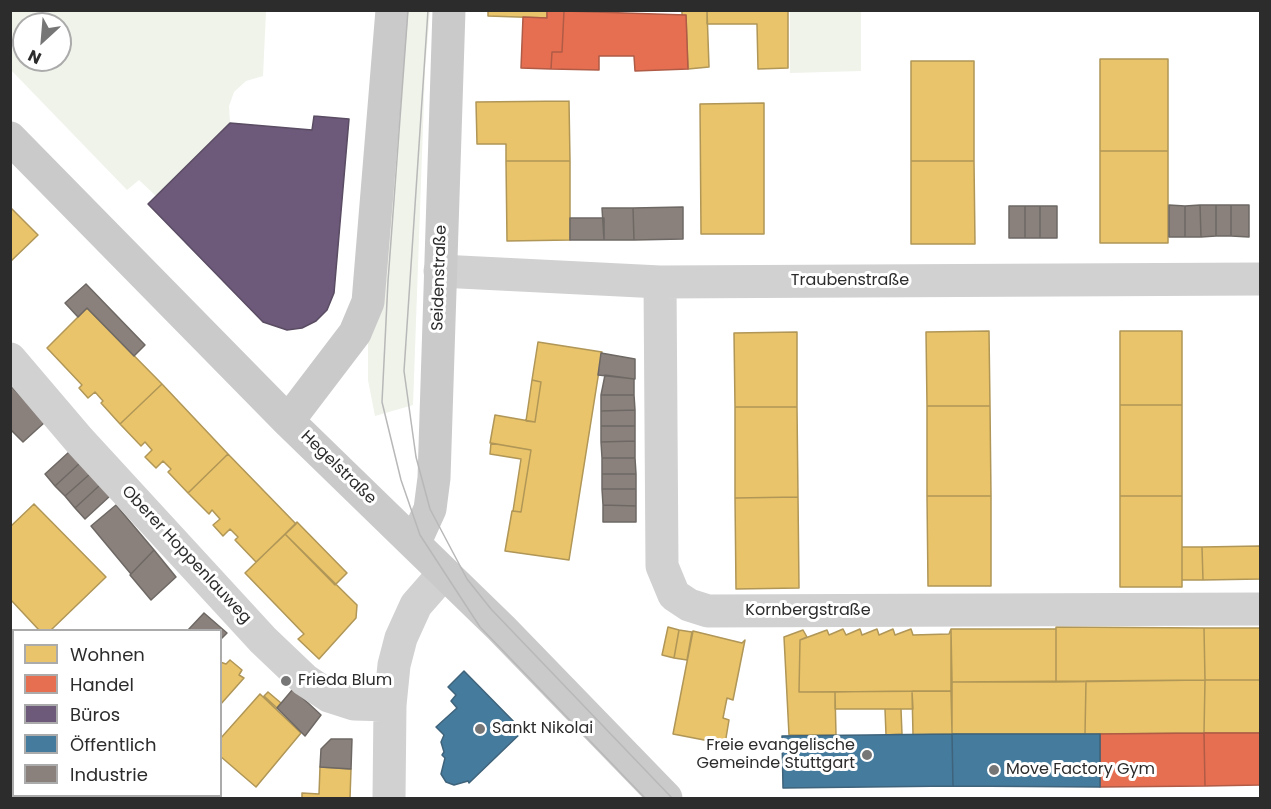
<!DOCTYPE html>
<html>
<head>
<meta charset="utf-8">
<style>
	body { margin:0 }
	#map { position:relative; width:1271px; height:809px; overflow:hidden; background:#fff; font-family:Poppins,sans-serif }
	canvas { display:block }
	.frame { position:absolute; inset:0; border:12px solid #2c2c2c; pointer-events:none }
	.legend { position:absolute; left:12px; top:629px; width:210px; height:168px; box-sizing:border-box; background:#fff; border:2px solid #ababab; margin:0; padding:8px 10px; list-style:none; font-size:18px; color:#2c2c2c }
	.legend li { display:flex; align-items:center; gap:12px; height:30px }
	.legend b { width:30px; border:2px solid #ababab }
	.north { position:absolute; left:12px; top:12px; width:60px; height:60px; box-sizing:border-box; background:#fff; border:2px solid #ababab; border-radius:50%; rotate:206deg; font-size:16px; font-weight:700; line-height:24px; text-align:center; color:#2c2c2c }
	.north::after { content:''; display:block; margin:auto; width:21px; height:27px; background:#767676; clip-path:polygon(50% 0,100% 100%,50% 72%,0 100%) }
</style>
</head>
<body>
<div id="map">
<canvas width="1271" height="809"></canvas>
<div class="frame"></div>
<ul class="legend">
<li><b style="height:16px;background:#e9c46a"></b>Wohnen</li>
<li><b style="height:16px;background:#e76f51"></b>Handel</li>
<li><b style="height:16px;background:#6d597a"></b>Büros</li>
<li><b style="height:16px;background:#457b9d"></b>Öffentlich</li>
<li><b style="height:16px;background:#8a817c"></b>Industrie</li>
</ul>
<div class="north">N</div>
</div>
<script>
const g = document.querySelector('canvas').getContext('2d');
g.lineJoin = 'round';
function fill(path, color) { g.fillStyle = color; g.fill(path, 'evenodd'); }
const shape = rows => new Path2D(rows.map(r => 'M' + r).join(''));
function stroke(path, color, width, dash) { g.strokeStyle = color; g.lineWidth = width; g.lineCap = dash ? 'butt' : 'round'; g.setLineDash(dash || []); g.stroke(path); }
function drawText(font, color, halo, rows, align = 'center') {
  g.font = font + ' Poppins,sans-serif'; g.lineWidth = 6; g.setLineDash([]); g.textBaseline = 'middle'; g.strokeStyle = halo; g.fillStyle = color; for (const [text, x, y, turn = 0] of rows) {
    g.save(); g.translate(x, y); g.rotate((+turn || 0) * Math.PI / 180); g.textAlign = isNaN(turn) ? turn : align; if (halo) g.strokeText(text, 0, 0); g.fillText(text, 0, 0); g.restore();
  }
}
fill(shape([
	[11,11,266,11,263,76,246,81,234,92,229,106,230,123,157,197,139,180,127,190,11,70],
	[24,24,60,24,60,60,24,60],
	[394,11,430,11,425,70,413,405,375,416,368,380,368,322],
	[790,11,861,11,861,71,790,73]
]), '#eff3ea');
const homes = shape([
	[488,10,547,10,547,18,488,16,488,10],
	[682,10,707,10,709,67,688,69,686,15,682,16,682,10],
	[707,10,788,10,788,68,758,69,757,24,707,24,707,10],
	[1100,59,1168,59,1168,151,1100,151,1100,59],
	[911,61,974,61,974,161,911,161,911,61],
	[569,101,570,161,506,161,506,144,477,144,476,102,569,101],
	[764,103,764,234,701,234,700,104,764,103],
	[1100,151,1168,151,1168,243,1100,243,1100,151],
	[506,161,570,161,570,240,507,241,506,161],
	[911,161,974,161,975,244,911,244,911,161],
	[10,207,38,235,10,262,10,207],
	[87,308,162,384,120,424,101,403,103,401,95,392,88,398,79,388,82,385,47,348,87,308],
	[989,331,990,406,927,406,926,332,989,331],
	[1120,331,1182,331,1182,405,1120,405,1120,331],
	[797,332,797,407,735,407,734,333,797,332],
	[538,342,602,352,569,560,505,551,512,511,521,512,531,450,490,443,495,415,535,422,541,382,532,380,538,342],
	[532,380,541,382,535,422,526,421,532,380],
	[162,384,228,454,188,493,168,472,171,469,163,461,156,468,145,457,152,450,145,442,141,446,120,424,162,384],
	[1120,405,1182,405,1182,496,1120,496,1120,405],
	[927,406,990,406,991,496,927,496,927,406],
	[735,407,797,407,798,497,735,498,735,407],
	[491,443,531,450,521,512,513,511,521,459,490,454,491,443],
	[228,454,296,524,256,562,235,540,238,537,230,529,223,536,213,525,220,519,212,510,209,514,188,493,228,454],
	[927,496,991,496,991,586,928,586,927,496],
	[1120,496,1182,496,1182,587,1120,587,1120,496],
	[798,497,799,588,736,589,735,498,798,497],
	[34,504,106,577,51,630,39,630,10,599,10,527,34,504],
	[297,522,347,573,335,585,285,534,297,522],
	[285,534,357,605,356,618,319,659,298,639,304,634,245,573,285,534],
	[1260,546,1260,579,1203,580,1202,547,1260,546],
	[1182,547,1202,547,1203,580,1182,580,1182,547],
	[668,627,679,630,674,658,662,655,668,627],
	[1056,627,1204,628,1205,680,1056,682,1056,627],
	[1204,628,1260,628,1260,680,1205,680,1204,628],
	[843,629,846,635,860,629,862,635,877,629,879,635,893,629,895,635,911,629,913,635,949,634,951,629,951,691,799,692,800,640,827,630,829,635,843,629],
	[951,629,1056,629,1056,682,952,682,951,629],
	[679,630,692,632,687,660,674,658,679,630],
	[803,630,807,637,800,640,799,692,835,692,836,735,789,735,784,637,803,630],
	[693,631,742,643,745,640,733,700,727,698,723,718,729,720,725,744,673,734,693,631],
	[230,660,242,670,239,675,244,678,220,705,220,662,226,664,230,660],
	[1205,680,1260,680,1260,733,1204,733,1205,680],
	[1205,680,1204,733,1085,734,1086,681,1205,680],
	[1086,681,1085,734,952,734,952,682,1086,681],
	[912,691,951,691,952,734,913,735,912,691],
	[912,691,913,709,835,709,835,692,912,691],
	[268,692,281,703,277,708,264,696,268,692],
	[260,694,301,733,256,787,220,756,220,739,260,694],
	[885,709,901,709,902,734,886,735,885,709],
	[14,728,14,771,10,768,10,731,14,728],
	[320,767,351,769,350,798,302,798,302,793,319,794,320,767]
]);
fill(homes, '#e9c46a');
stroke(homes, '#b09657', 1.5);
const shops = shape([
	[547,11,564,11,562,52,552,52,551,69,521,68,523,17,547,18,547,11],
	[564,11,686,15,688,69,635,71,634,56,599,56,599,70,551,69,552,52,562,52,564,11],
	[1204,733,1260,733,1260,785,1205,786,1204,733],
	[1204,733,1205,786,1100,787,1100,734,1204,733]
]);
fill(shops, '#e76f51');
stroke(shops, '#af5b46', 1.5);
const offices = shape([
	[314,116,349,119,334,293,327,310,316,321,302,328,287,330,263,322,148,204,230,123,312,130,314,116]
]);
fill(offices, '#6d597a');
stroke(offices, '#5a4c63', 1.5);
const public = shape([
	[464,671,523,731,469,783,468,781,454,785,446,782,441,774,445,758,442,755,444,752,441,742,444,735,436,727,457,708,451,701,456,695,448,687,464,671],
	[952,734,953,786,783,788,782,736,952,734],
	[952,734,1100,734,1100,787,953,786,952,734]
]);
fill(public, '#457b9d');
stroke(public, '#3e637b', 1.5);
const industry = shape([
	[1169,205,1185,206,1185,237,1169,237,1169,205],
	[1200,205,1201,237,1185,237,1185,206,1200,205],
	[1200,205,1216,205,1216,236,1201,237,1200,205],
	[1216,205,1231,205,1231,236,1216,236,1216,205],
	[1231,205,1249,205,1249,237,1231,236,1231,205],
	[1009,206,1025,206,1025,238,1009,238,1009,206],
	[1025,206,1040,206,1040,238,1025,238,1025,206],
	[1040,206,1057,206,1057,238,1040,238,1040,206],
	[683,207,683,239,634,240,633,208,683,207],
	[602,208,633,208,634,240,604,240,602,208],
	[570,218,604,218,604,240,570,240,570,218],
	[86,284,145,345,134,356,87,308,78,317,65,303,86,284],
	[601,353,635,359,635,379,598,375,601,353],
	[605,375,634,379,634,395,601,395,605,375],
	[10,385,45,422,23,442,10,429,10,385],
	[601,395,634,395,635,410,601,411,601,395],
	[635,410,635,426,601,426,601,411,635,410],
	[601,426,635,426,635,441,601,442,601,426],
	[635,441,635,458,602,458,601,442,635,441],
	[69,452,80,463,55,486,45,474,69,452],
	[602,458,635,458,636,474,602,474,602,458],
	[80,463,90,474,65,496,55,486,80,463],
	[90,474,100,485,75,508,65,496,90,474],
	[602,474,636,474,636,489,602,489,602,474],
	[100,485,110,496,85,519,75,508,100,485],
	[602,489,636,489,636,506,603,505,602,489],
	[116,505,154,550,131,574,91,526,116,505],
	[603,505,636,506,636,522,603,522,603,505],
	[154,550,176,577,151,600,130,575,154,550],
	[204,613,227,633,220,640,220,630,188,630,204,613],
	[293,689,321,715,305,736,277,708,293,689],
	[331,739,352,739,351,769,320,767,321,749,331,739]
]);
fill(industry, '#8a817c');
stroke(industry, '#6e6864', 1.5);
stroke(shape([
	[440,271,660,282,1260,279],
	[660,282,662,566,674,595,689,605,708,611,1260,609],
	[10,359,79,440,263,640,305,680,329,696,354,704,390,705],
	[389,798,390,705,394,665,401,638,416,605,444,573]
]), '#d1d1d1', 33);
stroke(shape([
	[10,138,288,421,501,628,666,798],
	[288,421,355,333,368,302,392,10],
	[415,542,430,509,434,478,449,10]
]), '#cacaca', 33);
stroke(shape([
	[408,10,388,281,382,402,401,480,420,535,480,627,645,798],
	[428,10,404,371,416,457,430,509,467,579,491,609,672,798]
]), '#b8b8b8', 1.5);
for (const [x, y, r, color] of [
	[286,681,6,"#767676"],
	[480,729,6,"#767676"],
	[867,755,6,"#767676"],
	[994,770,6,"#767676"]
]) { const dot = new Path2D(); dot.arc(x, y, r, 0, 2 * Math.PI); g.fillStyle = color; g.fill(dot); stroke(dot, '#fff', 2); }
drawText('16px', '#2c2c2c', '#fff', [
	["Seidenstraße",440,278,-88],
	["Traubenstraße",850,281],
	["Hegelstraße",338,468,44],
	["Oberer Hoppenlauweg",186,555,47],
	["Kornbergstraße",808,611]
]);
drawText('16px', '#2c2c2c', '#fff', [
	["Frieda Blum",298,681],
	["Sankt Nikolai",492,729],
	["Freie evangelische",855,746,"right"],
	["Gemeinde Stuttgart",855,764,"right"],
	["Move Factory Gym",1006,770]
], 'left');
</script>
</body>
</html>
